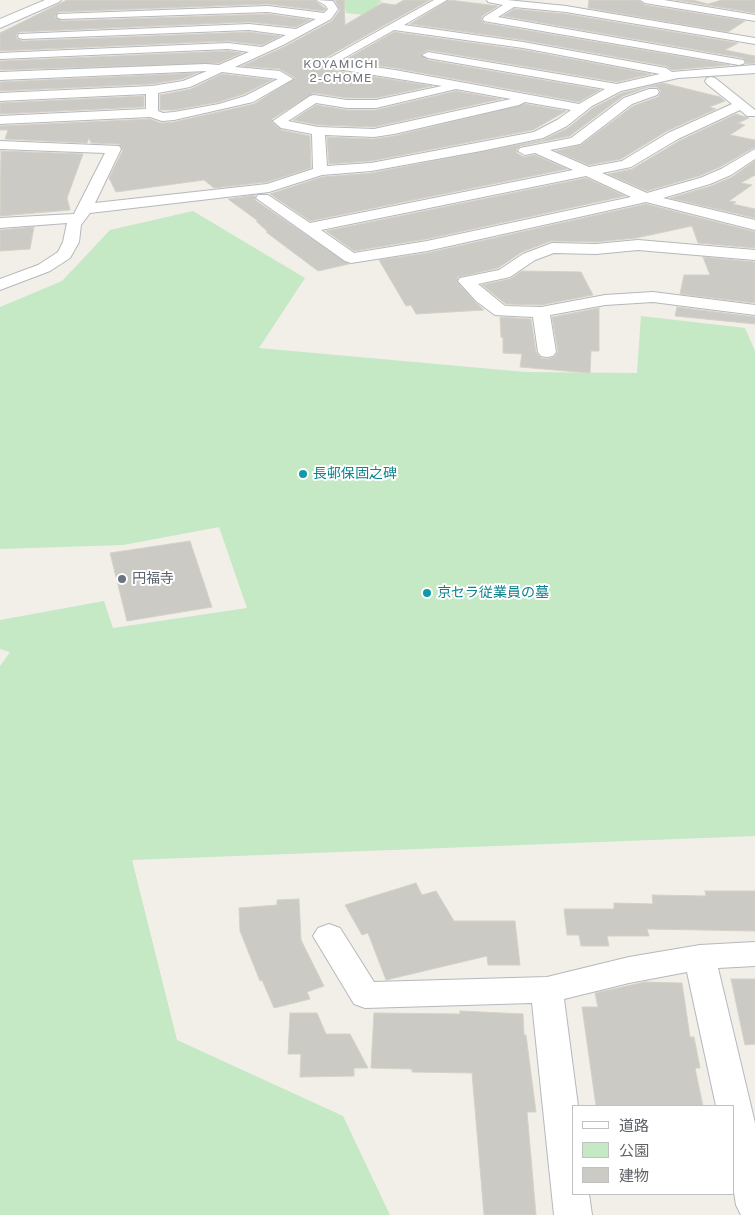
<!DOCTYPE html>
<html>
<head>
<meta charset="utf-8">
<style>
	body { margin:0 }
	#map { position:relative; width:755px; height:1215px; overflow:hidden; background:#f1efe8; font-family:"Public Sans","Noto Sans JP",sans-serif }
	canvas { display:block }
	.legend { position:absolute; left:572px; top:1105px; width:162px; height:90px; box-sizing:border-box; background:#fff; border:1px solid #bfc1c3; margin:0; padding:6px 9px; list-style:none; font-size:15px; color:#5f6368 }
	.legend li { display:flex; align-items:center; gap:10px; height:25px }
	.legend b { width:25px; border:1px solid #bfc1c3 }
</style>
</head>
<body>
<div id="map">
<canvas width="755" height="1215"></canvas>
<ul class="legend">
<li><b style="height:6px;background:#fff"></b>道路</li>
<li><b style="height:14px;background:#c5e8c5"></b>公園</li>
<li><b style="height:14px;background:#cccac5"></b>建物</li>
</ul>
</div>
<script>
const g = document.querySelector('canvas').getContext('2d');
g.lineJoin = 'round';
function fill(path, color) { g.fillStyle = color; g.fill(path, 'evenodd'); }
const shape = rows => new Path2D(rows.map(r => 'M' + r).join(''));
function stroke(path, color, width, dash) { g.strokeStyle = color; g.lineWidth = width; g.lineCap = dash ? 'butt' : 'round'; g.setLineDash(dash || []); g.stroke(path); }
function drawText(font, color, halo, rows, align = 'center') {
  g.font = font + ' "Public Sans","Noto Sans JP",sans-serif'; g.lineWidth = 4; g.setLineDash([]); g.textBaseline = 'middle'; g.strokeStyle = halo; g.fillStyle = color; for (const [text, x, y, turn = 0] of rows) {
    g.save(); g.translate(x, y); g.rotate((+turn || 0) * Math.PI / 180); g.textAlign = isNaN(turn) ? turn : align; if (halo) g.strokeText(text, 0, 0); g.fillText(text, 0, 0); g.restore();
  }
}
fill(shape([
	[337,0,379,0,382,1,365,15,346,13,345,7],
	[193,211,305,278,259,348,525,372,637,373,641,316,745,328,755,351,755,836,132,860,177,1040,343,1116,390,1215,0,1215,0,666,10,652,0,649,0,620,104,601,113,628,247,608,219,527,123,545,0,549,0,307,62,281,110,230]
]), '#c5e8c5');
const building = shape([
	[67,0,314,0,326,9,323,11,268,4,58,12,55,17,62,21,268,14,310,20,296,27,249,22,19,32,16,35,17,39,23,41,249,32,280,36,262,45,228,41,0,51,0,33,67,0],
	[335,0,344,0,345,25,382,3,395,5,404,0,430,0,318,62,317,65,325,69,432,86,376,98,347,98,314,93,272,119,272,122,281,130,310,136,311,168,267,182,214,188,204,180,116,192,109,178,123,150,119,144,91,143,89,138,87,143,5,139,8,130,0,130,0,126,150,119,161,123,174,122,254,104,295,78,280,69,242,66,284,47,332,21,340,10,335,0],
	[449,0,498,6,482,16,481,20,484,23,730,65,672,70,666,66,523,40,410,24,449,0],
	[589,0,638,0,645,5,745,21,728,32,588,8,589,0],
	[676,0,693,0,708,4,722,0,755,0,755,13,676,0],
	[514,9,566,14,738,43,725,50,755,56,755,63,746,64,746,61,743,58,503,16,514,9],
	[394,32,523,50,651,74,617,82,428,50,420,54,428,60,600,90,579,102,395,68,343,61,394,32],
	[228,51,242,53,219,63,0,70,0,61,228,51],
	[197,73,182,79,152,84,0,91,0,82,197,73],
	[222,74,272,80,244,94,219,102,174,110,160,110,160,95,191,89,222,74],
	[663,83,720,97,725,101,709,107,716,109,667,131,621,159,589,165,556,151,581,145,633,106,658,97,661,91,657,87,648,87,623,96,570,136,520,146,516,150,517,153,524,157,535,155,567,169,310,221,270,194,322,177,371,173,543,140,568,128,593,108,622,93,663,83],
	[456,91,501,99,374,127,318,125,293,120,316,105,347,110,376,110,456,91],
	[144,96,144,107,0,114,0,103,144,96],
	[525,104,566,111,533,130,371,161,329,164,327,137,374,139,394,136,525,104],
	[736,114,749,118,738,123,745,125,730,135,755,140,755,147,720,167,699,176,647,191,608,174,632,169,679,141,736,114],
	[1,151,83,154,67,198,70,210,0,216,1,151],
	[755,161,755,175,741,183,752,185,729,201,736,202,733,204,755,209,755,218,670,198,711,186,732,177,755,161],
	[586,178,625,196,427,239,354,251,326,231,586,178],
	[255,195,255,200,349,264,318,271,266,232,268,232,256,221,258,221,228,199,255,195],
	[646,204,755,232,755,248,698,243,692,226,636,238,596,242,551,241,522,252,498,268,458,277,457,282,475,302,484,310,416,314,411,305,406,306,379,260,427,253,646,204],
	[34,227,30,249,0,251,0,230,34,227],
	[703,257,755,262,755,303,680,294,684,275,710,275,703,257],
	[522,271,581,272,593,295,541,305,506,304,482,285,510,279,522,271],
	[677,307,755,317,755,324,675,316,677,307],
	[599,308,599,351,591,351,590,373,520,367,522,354,503,353,503,338,501,337,500,317,531,319,536,352,541,358,547,359,554,357,558,352,552,317,599,308],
	[190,541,212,607,127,621,110,553,190,541],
	[416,883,422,895,436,891,454,921,515,921,520,965,488,965,487,956,386,980,368,933,362,935,345,905,416,883],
	[705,891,755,891,755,931,647,929,649,936,607,936,609,946,581,946,579,935,567,935,564,909,614,909,614,903,653,904,652,895,706,896,705,891],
	[299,899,301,940,324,986,307,992,310,999,274,1008,262,980,260,981,240,931,239,908,277,905,277,900,299,899],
	[731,979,755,979,755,1044,745,1045,731,979],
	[645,982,682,983,690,1037,694,1037,700,1068,695,1068,703,1106,596,1106,582,1007,598,1007,595,993,645,982],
	[460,1011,523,1014,524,1035,526,1035,536,1112,527,1112,536,1215,484,1215,472,1073,412,1072,412,1069,371,1068,374,1013,460,1014,460,1011],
	[290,1013,317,1013,326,1034,350,1034,368,1068,354,1068,354,1076,300,1077,301,1054,288,1054,290,1013]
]);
fill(building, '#cccac5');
stroke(building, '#d6d1c6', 1);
const street = shape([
	[316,0,333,1,338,9,331,19,283,45,235,67,280,71,293,79,253,102,174,120,162,121,150,117,0,124,0,116,146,109,146,94,0,101,0,93,152,86,183,81,207,71,0,80,0,72,206,64,219,65,249,52,228,49,0,59,0,53,228,43,262,47,286,35,249,30,23,39,19,38,18,36,19,34,249,24,296,29,316,19,268,12,62,19,58,18,57,16,58,14,268,6,324,13,328,9,325,5,316,0],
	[222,72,278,79,245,96,219,104,174,112,163,113,158,111,158,93,190,87,222,72],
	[434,0,447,0,404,25,523,42,666,68,672,72,755,65,755,73,678,78,621,91,592,106,567,126,543,138,481,151,371,171,322,175,269,192,90,213,81,225,79,242,70,258,50,271,0,290,0,279,38,265,58,252,63,242,67,223,0,228,0,218,74,214,105,153,0,149,0,141,119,146,121,149,95,203,267,184,313,169,312,134,281,128,273,121,310,96,314,95,347,100,376,100,442,86,325,67,319,64,434,0],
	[394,30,523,48,660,74,617,84,428,52,422,55,428,58,605,89,579,104,395,70,337,62,394,30],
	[456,89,511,99,374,129,318,127,288,121,316,103,347,108,376,108,456,89],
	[525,102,571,110,557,120,534,132,371,163,327,166,325,135,374,137,394,134,519,105,525,102],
	[487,0,507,0,566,6,755,38,755,44,566,12,514,7,498,17,743,60,745,62,743,64,739,65,484,21,483,19,484,17,503,5,488,2,487,0],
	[640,0,664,0,755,15,755,21,645,3,640,0],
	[711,77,715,78,755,110,755,116,747,116,740,110,678,139,631,167,602,173,647,193,700,178,721,169,755,149,755,159,731,175,710,184,663,198,755,220,755,230,646,202,427,251,351,263,345,261,256,198,258,195,268,195,310,223,573,170,535,153,525,155,518,151,520,148,571,138,624,98,649,89,657,89,659,92,657,95,632,104,580,144,550,150,589,167,622,161,668,133,732,104,707,84,705,81,707,78,711,77],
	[586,176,631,197,427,241,354,253,321,230,586,176],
	[638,240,755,250,755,260,638,250,596,254,554,253,535,260,510,277,478,284,505,306,541,307,605,295,653,292,755,305,755,315,653,302,605,305,550,315,556,352,553,356,547,357,541,356,538,352,533,317,495,315,476,301,458,281,460,278,499,270,523,254,552,243,596,244,638,240],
	[329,924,340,928,374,982,547,977,629,957,700,945,755,942,755,966,718,968,755,1123,755,1215,741,1215,736,1205,734,1192,734,1106,716,1106,687,972,629,983,564,999,578,1106,574,1106,574,1194,589,1194,592,1215,554,1215,532,1003,365,1008,354,1004,313,936,318,928,329,924]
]);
const secondary = shape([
	[45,0,61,0,59,2,0,28,0,19,45,0]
]);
stroke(street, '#b5b8bc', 2);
stroke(secondary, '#b6babf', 2);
fill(street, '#fff');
fill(secondary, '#fff');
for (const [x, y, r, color] of [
	[303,474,5,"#0f9aa8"],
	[122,579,5,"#6b7280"],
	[427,593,5,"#0f9aa8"]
]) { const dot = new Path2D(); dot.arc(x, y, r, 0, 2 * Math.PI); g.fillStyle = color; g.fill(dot); stroke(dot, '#fff', 2); }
g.letterSpacing = '1px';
drawText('12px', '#70757a', '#fff', [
	["KOYAMICHI",341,64],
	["2-CHOME",341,78]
]);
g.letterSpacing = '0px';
drawText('14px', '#0d838f', '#fff', [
	["長邨保固之碑",313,474],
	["京セラ従業員の墓",437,593]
], 'left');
drawText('14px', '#5b616d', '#fff', [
	["円福寺",132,579]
], 'left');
</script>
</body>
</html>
